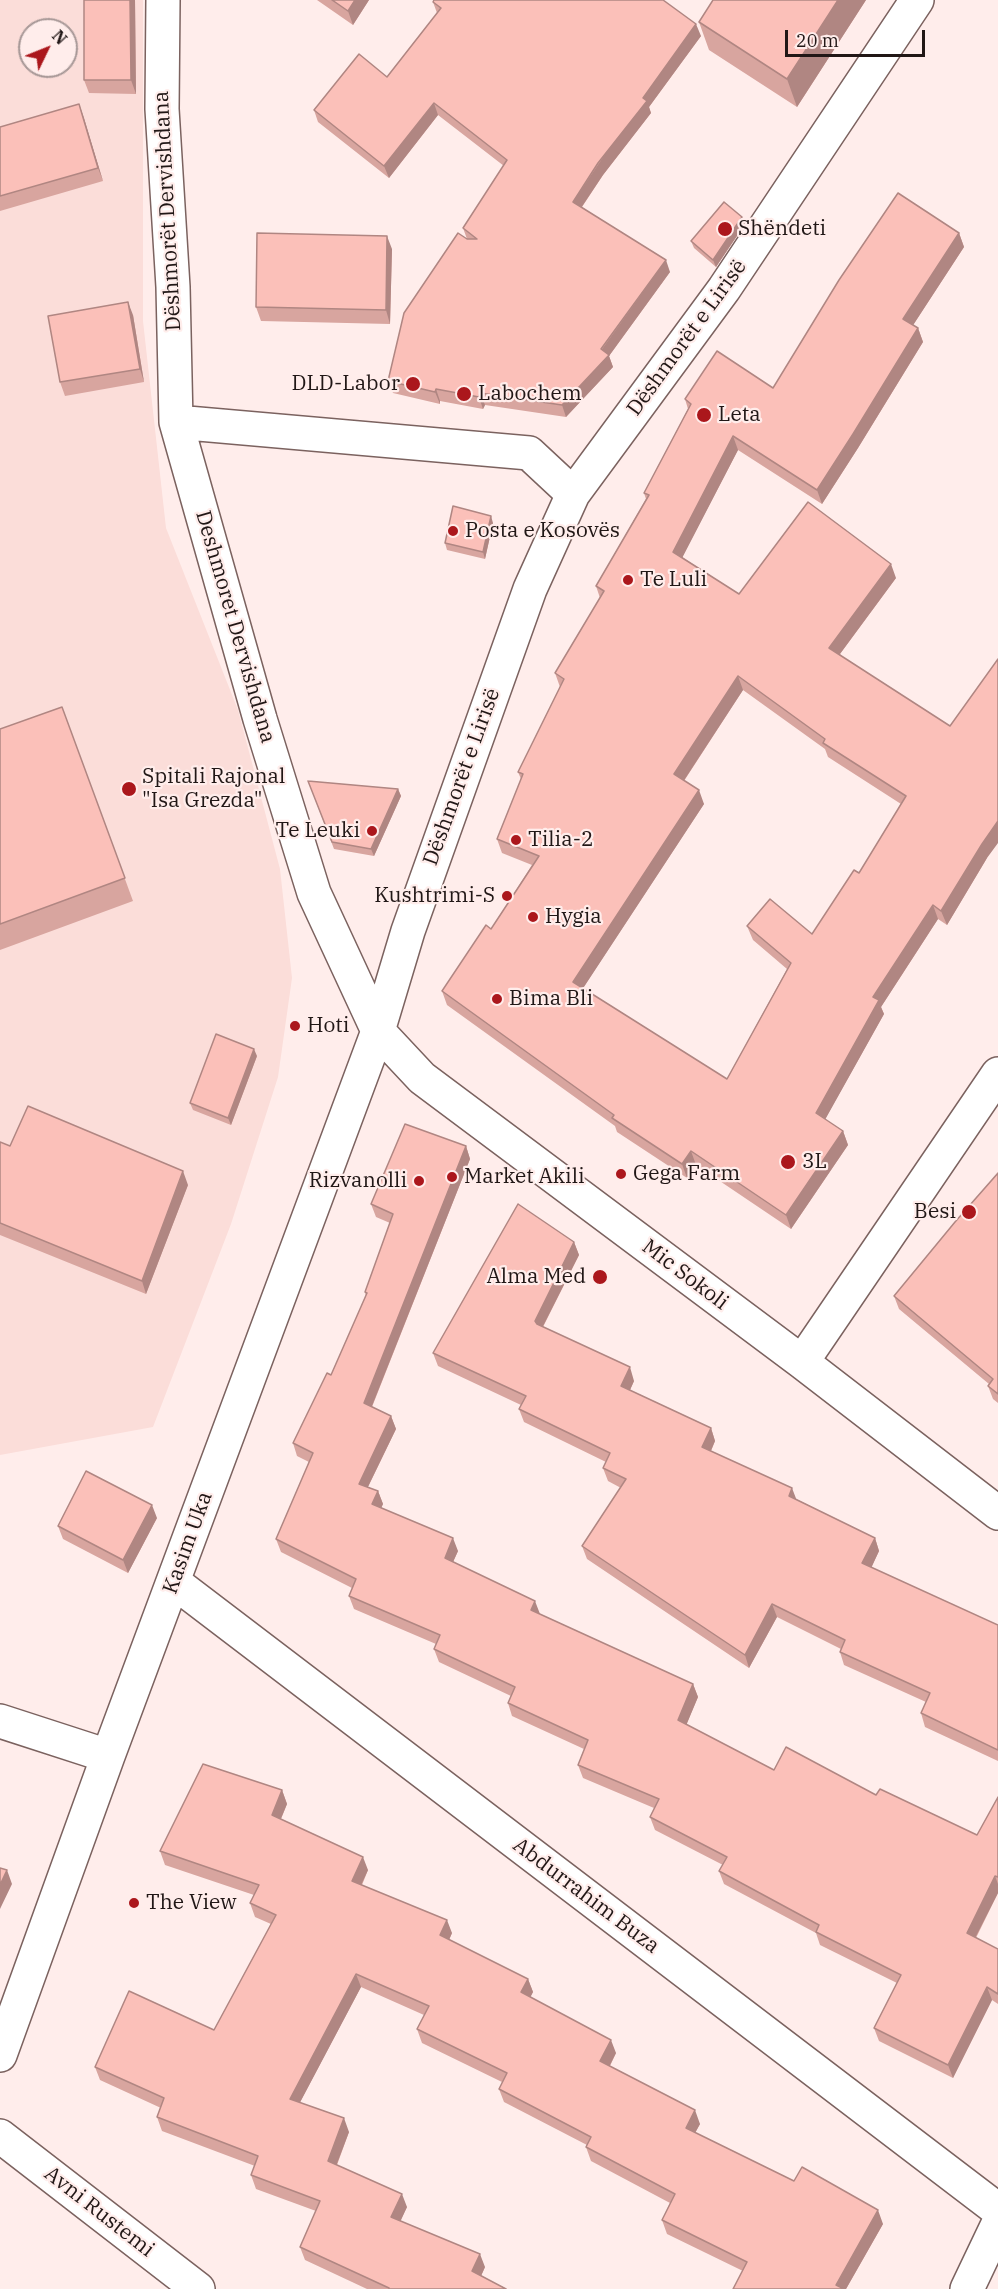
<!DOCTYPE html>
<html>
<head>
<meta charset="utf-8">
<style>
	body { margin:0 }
	#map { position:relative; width:998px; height:2289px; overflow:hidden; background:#ffedeb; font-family:"IBM Plex Serif",serif }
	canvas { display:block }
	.north { position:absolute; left:18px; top:18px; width:60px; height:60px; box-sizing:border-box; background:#ffedeb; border:2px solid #a69796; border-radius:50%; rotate:47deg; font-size:16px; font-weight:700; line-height:24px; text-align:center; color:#211716 }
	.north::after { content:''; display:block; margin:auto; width:21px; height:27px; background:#ab171c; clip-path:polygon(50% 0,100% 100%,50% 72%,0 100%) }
	.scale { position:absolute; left:785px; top:30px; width:140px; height:27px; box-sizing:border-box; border:3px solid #211716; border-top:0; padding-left:8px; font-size:18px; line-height:21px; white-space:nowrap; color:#211716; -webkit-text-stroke:4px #ffedeb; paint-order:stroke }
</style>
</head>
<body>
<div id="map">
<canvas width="998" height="2289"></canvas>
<div class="north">N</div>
<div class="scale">20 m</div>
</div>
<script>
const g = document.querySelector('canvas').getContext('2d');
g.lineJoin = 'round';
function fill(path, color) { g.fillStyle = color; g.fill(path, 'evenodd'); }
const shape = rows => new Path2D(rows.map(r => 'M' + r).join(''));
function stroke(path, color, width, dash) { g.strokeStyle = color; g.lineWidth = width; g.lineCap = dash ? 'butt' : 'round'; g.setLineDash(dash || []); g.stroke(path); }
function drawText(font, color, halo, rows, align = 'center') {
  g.font = font + ' "IBM Plex Serif",serif'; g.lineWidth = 4.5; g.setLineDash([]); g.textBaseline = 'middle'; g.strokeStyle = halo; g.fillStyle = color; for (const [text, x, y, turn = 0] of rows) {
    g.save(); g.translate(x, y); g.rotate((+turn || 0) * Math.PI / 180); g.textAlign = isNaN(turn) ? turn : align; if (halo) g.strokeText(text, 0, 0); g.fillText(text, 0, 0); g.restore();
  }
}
fill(shape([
	[0,0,143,0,143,321,166,528,238,710,280,869,292,978,278,1077,231,1224,153,1427,0,1455],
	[30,30,66,30,66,66,30,66]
]), '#fbddd9');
const minor = shape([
	[163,0,162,109,173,287,176,422,260,719,314,893,378,1031,422,1078,802,1362,998,1513],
	[176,422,529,453,573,494],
	[802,1362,998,1074],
	[174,1582,998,2210],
	[0,1721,108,1756],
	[0,2055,108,1756,378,1031,408,931,530,589,573,494,724,289,917,0],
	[0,2136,198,2289],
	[967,2289,998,2224]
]);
stroke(minor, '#7b625f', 36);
stroke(minor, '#fff', 33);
fill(shape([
	[84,0,135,0,136,94,89,93,84,80],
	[317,0,369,0,353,25],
	[866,0,797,107,709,50,699,22],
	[433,2,701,36,649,107,651,113,603,175,582,207,670,272,609,356,613,367,566,417,485,405,483,409,440,401,440,404,393,393,388,381,467,239,463,228,504,166,438,115,389,178,318,122,314,110,387,77,437,13],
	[79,104,103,181,0,211,0,127],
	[745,224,716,267,694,248,691,241],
	[959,233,964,247,913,325,918,328,923,342,858,448,822,504,738,450,682,557,739,594,896,578,840,654,987,858,947,925,938,919,881,1007,884,1014,825,1119,843,1131,848,1145,791,1229,696,1165,687,1178,617,1132,615,1126,447,1005,442,991,491,929,532,865,502,853,497,839,521,779,518,772,560,687,555,673,600,598,596,586,646,499,644,493,688,409,685,399,773,388],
	[743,690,825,749,828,757,901,804,859,873,812,934,747,926,753,940,787,969,727,1079,583,988,704,804,684,781],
	[392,249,390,324,261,321,256,307],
	[133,315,144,382,65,396,60,382],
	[493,523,485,559,447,550,445,543],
	[62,707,133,901,0,950,0,729],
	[308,781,398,789,401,796,374,856,334,849],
	[257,1056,231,1125,193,1110,190,1103],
	[0,1142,10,1146,188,1185,146,1294,0,1235],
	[466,1146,470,1159,372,1407,391,1416,396,1429,368,1487,378,1491,383,1504,381,1508,458,1551,453,1562,540,1614,693,1684,698,1697,686,1725,774,1770,876,1795,977,1835,998,1797,998,1893,976,1938,998,1949,998,2004,992,2000,953,2078,879,2041,874,2028,897,1983,820,1945,816,1933,724,1884,719,1871,723,1865,655,1830,650,1817,654,1808,583,1778,578,1765,584,1749,512,1716,508,1703,511,1696,439,1662,434,1649,436,1644,354,1609,349,1596,352,1588,281,1552,276,1539,309,1462,297,1456,293,1443,331,1375,366,1296,365,1292,390,1223,376,1217,371,1204],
	[998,1173,998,1403,993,1399,988,1386,989,1384,899,1309,894,1296],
	[574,1242,579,1255,543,1327,634,1381,630,1390,711,1428,715,1441,711,1451,796,1499,875,1538,879,1551,871,1568,998,1625,998,1761,925,1727,921,1713,926,1702,844,1665,840,1652,841,1649,777,1617,749,1668,587,1559,582,1546,621,1488,608,1481,603,1468,606,1462,524,1422,519,1409,521,1405,438,1366,433,1353],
	[157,1518,128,1573,63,1539,58,1526],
	[282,1790,287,1804,281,1819,368,1870,362,1885,452,1933,449,1940,528,1979,533,1992,530,1997,616,2053,610,2066,700,2124,695,2133,883,2224,846,2289,733,2289,743,2271,667,2234,662,2220,670,2203,591,2161,586,2147,587,2145,504,2102,499,2089,502,2082,422,2043,417,2029,424,2015,361,1987,300,2102,349,2132,337,2165,407,2207,400,2221,485,2267,481,2276,507,2289,367,2289,305,2260,300,2247,316,2211,256,2189,251,2175,255,2166,162,2131,157,2117,161,2108,100,2080,95,2067,214,2030,271,1924,255,1917,250,1903,254,1895,165,1865,160,1851]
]), '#d8a59f');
fill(shape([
	[130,0,135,0,136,94,131,80],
	[355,0,369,0,353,25,348,11],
	[838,0,866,0,797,107,787,79],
	[696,24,701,36,649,107,651,113,603,175,577,214,573,202,643,98],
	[434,103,438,115,389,178,384,166],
	[79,104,84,118,103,181,98,168],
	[742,217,745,224,716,267,713,260],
	[959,233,964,247,908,333,903,319],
	[387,236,392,249,390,324,386,310],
	[666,260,670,272,609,356,613,367,566,417,562,405],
	[128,302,133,315,144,382,140,369],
	[918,328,923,342,858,448,822,504,817,490],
	[436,389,440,401,440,404,435,392],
	[480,393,485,405,483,409,479,397],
	[733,436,738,450,678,566,673,552],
	[491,516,493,523,485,559,483,552],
	[891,564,896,578,834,662,829,648],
	[738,676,743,690,679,788,674,774],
	[398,789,401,796,374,856,371,849],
	[699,790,704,804,578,996,573,982],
	[998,821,998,843,987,858,947,925,941,911,982,844],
	[933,905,938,919,881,1007,884,1014,821,1127,816,1113,873,997],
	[254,1049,257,1056,231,1125,228,1118],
	[843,1131,848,1145,791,1229,786,1215],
	[466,1146,470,1159,368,1416,364,1403],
	[691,1151,696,1165,687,1178,682,1164],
	[183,1171,188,1185,146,1294,142,1281],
	[574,1242,579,1255,539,1334,535,1321],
	[630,1367,634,1381,626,1399,621,1386],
	[391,1416,396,1429,363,1497,359,1484],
	[711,1428,715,1441,707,1460,702,1447],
	[792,1488,797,1501,789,1496],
	[378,1491,383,1504,377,1517,372,1504],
	[152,1505,157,1518,128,1573,123,1560],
	[453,1538,458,1551,449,1571,445,1558],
	[875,1538,879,1551,867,1577,862,1563],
	[535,1601,540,1614,531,1610],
	[772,1604,777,1617,749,1668,745,1655],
	[693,1684,698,1697,683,1733,678,1720],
	[282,1790,287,1804,277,1828,272,1815],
	[363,1857,368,1870,357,1894,352,1881],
	[7,1870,12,1884,0,1909,0,1885],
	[995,1876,998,1884,998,1893,971,1946,967,1933],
	[447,1920,452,1933,445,1949,440,1935],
	[356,1974,361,1987,295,2112,290,2099],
	[528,1979,533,1992,526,2006,521,1992],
	[987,1987,992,2000,953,2078,948,2065],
	[611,2040,616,2053,605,2075,600,2061],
	[695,2110,700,2124,690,2142,686,2128],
	[344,2118,349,2132,333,2174,328,2161],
	[402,2194,407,2207,396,2231,391,2217],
	[878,2210,883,2224,846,2289,837,2289,836,2285],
	[480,2254,485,2267,477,2285,472,2271]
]), '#b08682');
const building = shape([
	[84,0,130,0,131,80,84,80,84,0],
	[332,0,355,0,348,11,332,0],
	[434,0,663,0,696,24,643,98,647,101,598,163,573,202,666,260,601,349,609,355,562,405,480,393,479,397,436,389,435,392,388,381,404,313,458,233,467,239,477,239,463,228,507,160,434,103,384,166,314,110,359,54,387,77,441,8,433,2,434,0],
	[713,0,838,0,787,79,699,22,713,0],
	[79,104,98,168,0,196,0,127,79,104],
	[898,193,959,233,903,319,918,328,853,434,817,490,733,436,673,552,739,594,808,502,891,564,829,648,950,726,998,659,998,821,982,844,941,911,933,905,873,997,879,1000,816,1113,843,1131,786,1215,691,1151,682,1164,612,1118,614,1115,442,991,486,925,491,929,539,856,497,839,523,774,518,772,564,679,555,673,604,591,596,586,649,495,644,493,691,404,685,399,717,351,773,388,839,280,898,193],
	[738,676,825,739,823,743,906,796,859,873,854,870,812,934,770,899,747,926,791,963,727,1079,573,982,699,790,674,774,738,676],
	[724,202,742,217,713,260,691,241,724,202],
	[257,233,387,236,386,310,256,307,257,233],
	[128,302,140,369,60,382,48,316,128,302],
	[453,506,491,516,483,552,445,543,453,506],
	[62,707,125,878,0,924,0,729,62,707],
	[308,781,398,789,371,849,332,842,308,781],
	[216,1034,254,1049,228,1118,190,1103,216,1034],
	[28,1106,183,1171,142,1281,0,1223,0,1142,10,1146,28,1106],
	[405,1124,466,1146,364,1403,391,1416,359,1484,378,1491,372,1504,453,1538,445,1558,535,1601,531,1610,693,1684,678,1720,774,1770,786,1747,876,1795,880,1789,977,1835,998,1797,998,1877,995,1876,967,1933,998,1949,998,1994,987,1987,948,2065,874,2028,901,1975,816,1932,819,1925,719,1871,727,1857,650,1817,659,1799,578,1765,588,1740,508,1703,515,1687,434,1649,440,1635,349,1596,356,1579,276,1539,313,1453,293,1443,327,1373,331,1375,367,1293,365,1292,393,1214,371,1204,405,1124],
	[998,1173,998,1394,988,1386,993,1379,894,1296,955,1222,998,1173],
	[518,1204,574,1242,535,1321,537,1324,630,1367,621,1386,711,1428,702,1447,792,1488,789,1496,875,1538,862,1563,998,1625,998,1750,921,1713,930,1693,840,1652,845,1640,772,1604,745,1655,582,1546,626,1479,603,1468,610,1453,519,1409,526,1396,433,1353,518,1204],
	[86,1471,152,1505,123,1560,58,1526,86,1471],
	[203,1764,282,1790,272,1815,363,1857,352,1881,447,1920,440,1935,528,1979,521,1992,611,2040,600,2061,695,2110,686,2128,794,2181,802,2167,878,2210,836,2285,842,2288,842,2289,733,2289,747,2262,662,2220,675,2194,586,2147,591,2137,499,2089,507,2073,417,2029,429,2006,356,1974,290,2099,344,2118,328,2161,402,2194,391,2217,480,2254,472,2271,506,2289,389,2289,389,2288,300,2247,320,2201,251,2175,258,2156,157,2117,164,2098,95,2067,129,1991,214,2030,276,1915,250,1903,259,1885,160,1851,203,1764],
	[0,1868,7,1870,0,1885,0,1868]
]);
fill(building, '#fbc0b9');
stroke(building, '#b08682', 1.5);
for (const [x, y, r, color] of [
	[725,229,8,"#ab171c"],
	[413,384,8,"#ab171c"],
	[464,394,8,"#ab171c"],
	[704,415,8,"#ab171c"],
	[453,531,6,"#ab171c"],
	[628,580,6,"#ab171c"],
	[129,789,8,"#ab171c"],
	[372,831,6,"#ab171c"],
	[516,840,6,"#ab171c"],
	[507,896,6,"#ab171c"],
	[533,917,6,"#ab171c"],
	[497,999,6,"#ab171c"],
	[295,1026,6,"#ab171c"],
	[788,1162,8,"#ab171c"],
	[621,1174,6,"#ab171c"],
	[452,1177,6,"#ab171c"],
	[419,1181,6,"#ab171c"],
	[969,1212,8,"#ab171c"],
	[600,1277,8,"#ab171c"],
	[134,1903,6,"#ab171c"]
]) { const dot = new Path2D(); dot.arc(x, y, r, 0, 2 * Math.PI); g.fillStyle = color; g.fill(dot); stroke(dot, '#ffedeb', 2); }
drawText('21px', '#211716', '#ffedeb', [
	["Dëshmorët Dervishdana",168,211,-93],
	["Dëshmorët e Lirisë",687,338,-54],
	["Deshmoret Dervishdana",235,627,74],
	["Dëshmorët e Lirisë",462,777,-70],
	["Mic Sokoli",685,1275,37],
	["Kasim Uka",188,1543,-70],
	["Abdurrahim Buza",586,1896,37],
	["Avni Rustemi",99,2212,38]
]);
drawText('21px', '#211716', '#ffedeb', [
	["Shëndeti",738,229],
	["DLD-Labor",400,384,"right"],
	["Labochem",478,394],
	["Leta",718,415],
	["Posta e Kosovës",465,531],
	["Te Luli",640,580],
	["Spitali Rajonal",142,777],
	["\"Isa Grezda\"",142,801],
	["Te Leuki",360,831,"right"],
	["Tilia-2",528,840],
	["Kushtrimi-S",495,896,"right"],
	["Hygia",545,917],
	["Bima Bli",509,999],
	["Hoti",307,1026],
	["3L",802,1162],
	["Gega Farm",633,1174],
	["Market Akili",464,1177],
	["Rizvanolli",407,1181,"right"],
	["Besi",956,1212,"right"],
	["Alma Med",586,1277,"right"],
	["The View",146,1903]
], 'left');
</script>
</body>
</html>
